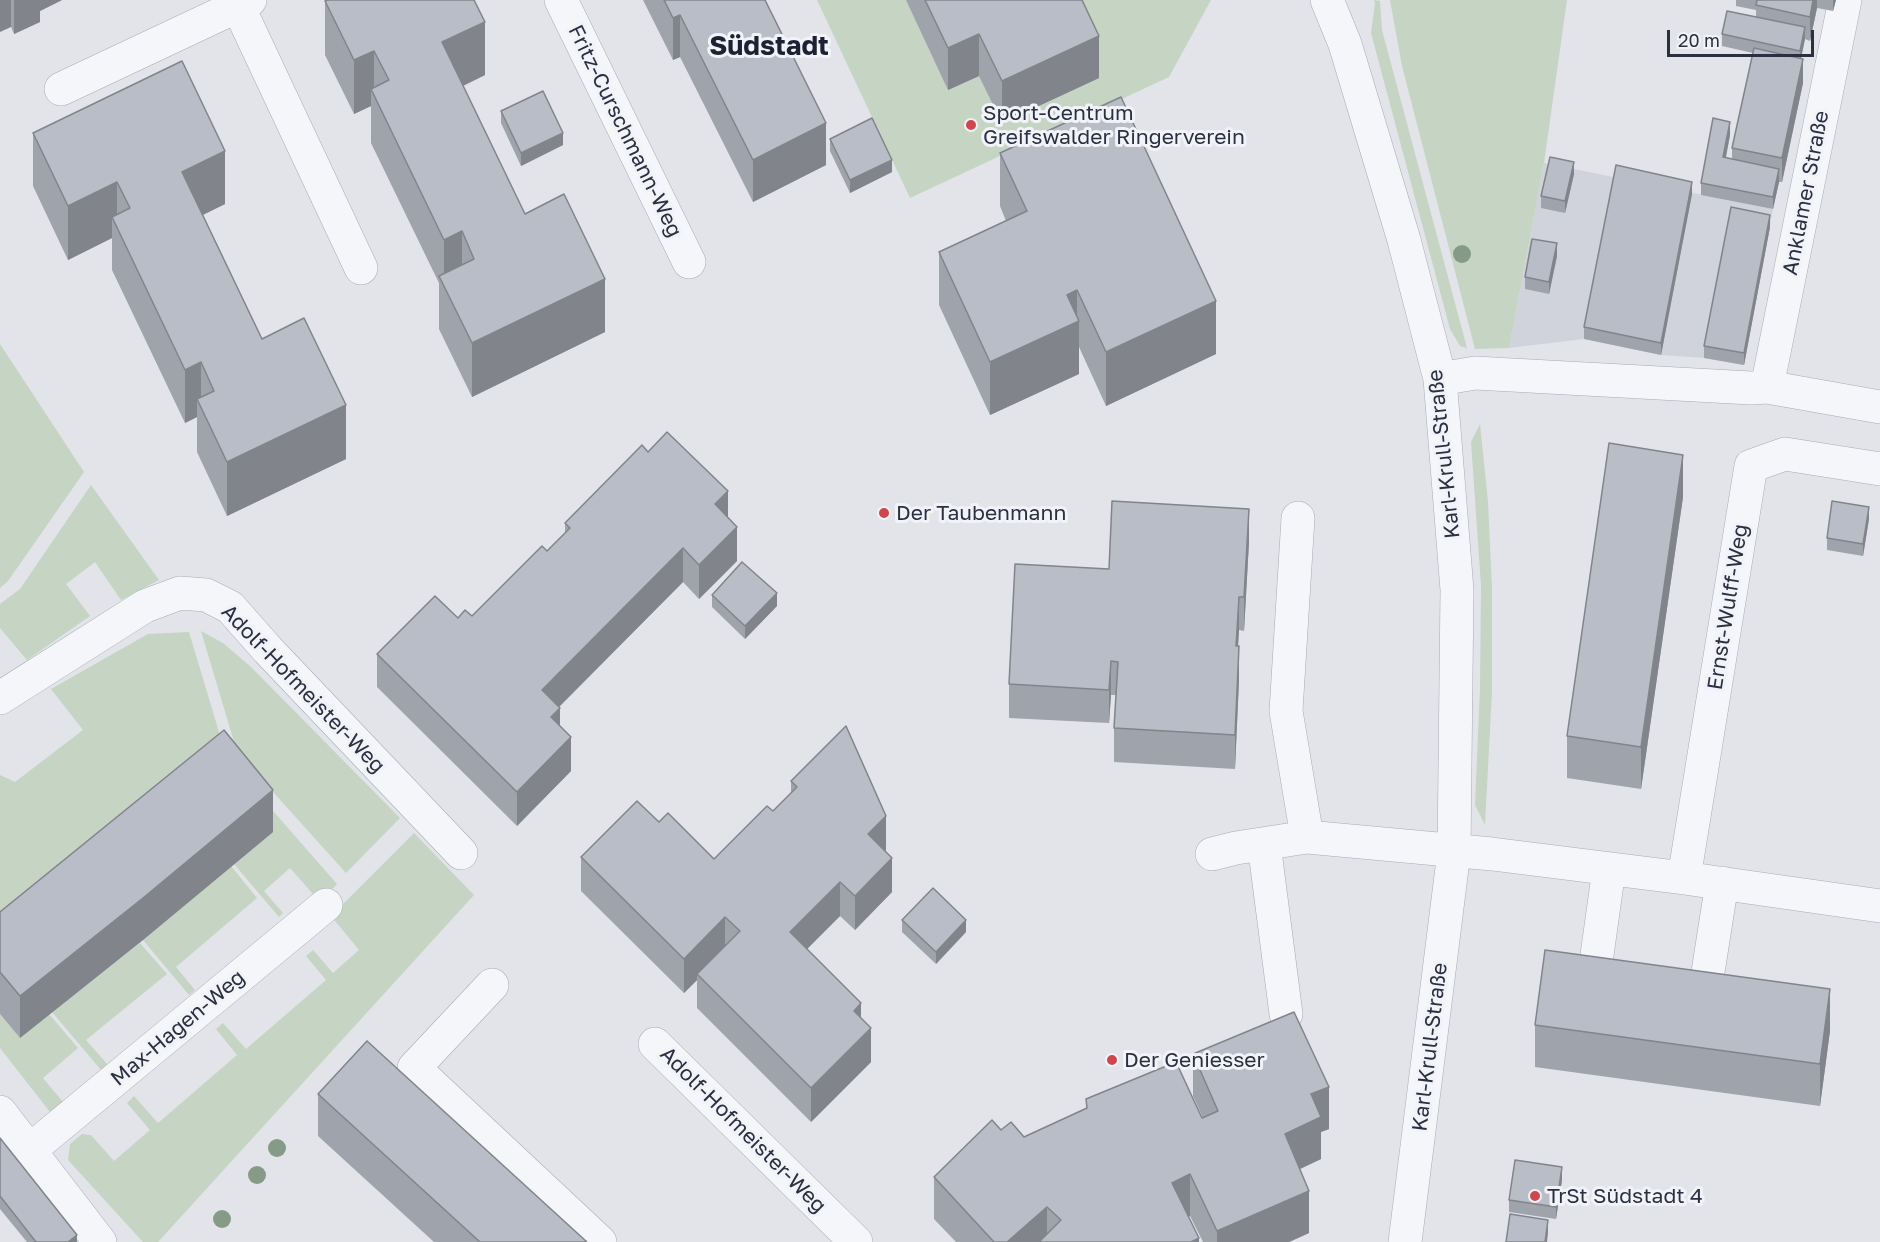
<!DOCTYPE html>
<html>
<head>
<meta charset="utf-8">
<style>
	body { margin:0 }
	#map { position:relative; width:1880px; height:1242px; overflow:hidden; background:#e2e4ea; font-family:"Golos Text",sans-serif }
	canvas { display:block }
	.scale { position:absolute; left:1667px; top:30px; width:147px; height:27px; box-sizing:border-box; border:3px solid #2a3042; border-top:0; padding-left:8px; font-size:18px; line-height:21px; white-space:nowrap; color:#2a3042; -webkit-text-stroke:4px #f2f3f8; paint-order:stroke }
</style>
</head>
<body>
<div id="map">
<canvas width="1880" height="1242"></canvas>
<div class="scale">20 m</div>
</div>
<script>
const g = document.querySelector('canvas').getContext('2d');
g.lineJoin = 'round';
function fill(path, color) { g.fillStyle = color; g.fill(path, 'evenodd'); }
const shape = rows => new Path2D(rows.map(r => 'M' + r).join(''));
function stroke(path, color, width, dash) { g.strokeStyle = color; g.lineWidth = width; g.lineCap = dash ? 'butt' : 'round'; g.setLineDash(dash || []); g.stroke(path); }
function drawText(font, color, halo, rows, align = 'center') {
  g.font = font + ' "Golos Text",sans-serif'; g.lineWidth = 6; g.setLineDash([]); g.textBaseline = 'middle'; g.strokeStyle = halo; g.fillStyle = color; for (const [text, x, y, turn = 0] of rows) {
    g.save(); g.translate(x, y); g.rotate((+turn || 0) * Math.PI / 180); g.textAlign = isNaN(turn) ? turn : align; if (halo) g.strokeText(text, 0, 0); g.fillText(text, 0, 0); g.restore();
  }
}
fill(shape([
	[1544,163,1773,209,1744,365,1704,358,1661,355,1584,339,1509,348]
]), '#d0d3dc');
fill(shape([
	[817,0,1211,0,1169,77,910,198],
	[1374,0,1380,1,1382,30,1467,348,1460,346,1450,329,1371,33,1375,3],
	[1390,0,1567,0,1544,163,1509,348,1475,349,1402,66],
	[0,344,84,472,8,581,0,588],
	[1480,424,1488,502,1492,588,1492,691,1485,825,1475,805,1480,689,1481,586,1471,442],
	[91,485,159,580,121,600,95,562,66,584,90,616,27,660,0,628,0,604,20,589],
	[201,631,223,643,251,667,400,818,346,873,237,752],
	[189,632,225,752,232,764,337,884,320,902,290,868,264,891,283,913,279,917,234,864,0,954,0,775,15,782,83,730,51,689,148,634],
	[414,833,474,895,158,1242,143,1242,68,1160,70,1144,82,1134,91,1135,114,1161,150,1130,127,1103,134,1096,158,1123,237,1055,216,1029,223,1023,246,1049,326,980,306,956,313,950,333,973,359,950,331,916],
	[231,866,257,898,176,967,195,990,189,995,143,940],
	[140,943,167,974,86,1040,108,1065,101,1070,52,1012],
	[0,1014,20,1038,49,1014,78,1048,43,1078,63,1102,50,1112,0,1048]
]), '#c5d4c3');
const minor = shape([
	[561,0,689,262],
	[1327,0,1345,44,1404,240,1440,379,1457,590,1454,852,1405,1242],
	[238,6,361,268],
	[61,89,250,0],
	[1440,379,1475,373,1751,388,1767,387,1880,407],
	[1767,387,1845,0],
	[1298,518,1286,711,1307,837],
	[0,698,145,606,180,593,206,595,230,607,268,650,461,853],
	[1264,844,1286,1014],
	[1212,854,1236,848,1307,837,1492,854,1684,878,1880,906],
	[1684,878,1751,466,1785,454,1880,469],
	[1597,955,1609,869],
	[1708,972,1722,883],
	[492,985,414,1068,600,1242],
	[655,1044,856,1242],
	[0,1112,100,1242],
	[30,1150,326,905]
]);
stroke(minor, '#a7aab4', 34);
stroke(minor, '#f5f6f9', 33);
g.fillStyle = '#869a88';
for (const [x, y] of [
	[1462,254],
	[277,1148],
	[257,1175],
	[222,1219]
]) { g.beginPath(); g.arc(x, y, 9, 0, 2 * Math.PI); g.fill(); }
fill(shape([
	[0,0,62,0,40,11,40,22,14,34],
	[643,0,765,0,826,165,753,202,680,57,673,60],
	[906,0,1082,0,1099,78,1002,123,979,76,948,90],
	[1736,0,1836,0,1833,11,1817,8,1810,41,1805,39,1801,58,1803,83,1782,182,1779,182,1773,209,1701,195,1701,183,1730,135,1726,158,1732,159,1732,148,1753,53,1722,46,1722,34,1756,17,1756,10,1736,6],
	[325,1,485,75,463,86,525,214,605,332,472,397,439,329,439,283,371,143,371,106,354,114,325,55],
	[501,111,563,145,521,166,501,123],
	[33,133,225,204,203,215,262,339,346,459,227,516,197,452,197,417,185,423,112,270,112,238,68,260,33,186],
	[830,139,892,172,850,193,830,151],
	[1000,153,1216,354,1106,406,1079,347,1079,374,990,415,939,305,939,252,1006,221,1000,206],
	[1574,174,1565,213,1541,208,1541,196],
	[1692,194,1661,355,1584,339,1584,327],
	[1770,227,1744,365,1704,358,1704,346],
	[1557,256,1549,294,1525,289,1525,277],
	[648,452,728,517,737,561,699,599,683,582,559,707,560,726,571,771,517,826,377,687,377,654,458,618,472,616,547,551,565,533,565,523],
	[1683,497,1641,789,1567,778,1567,736],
	[1869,519,1863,556,1827,550,1827,538],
	[1249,542,1244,631,1239,630,1238,646,1239,680,1235,769,1114,762,1114,728,1116,695,1111,695,1109,723,1009,718,1009,684,1109,569],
	[712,595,777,606,745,639,712,607],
	[791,781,886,850,885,851,892,892,855,930,840,916,807,949,861,1018,871,1062,811,1122,697,1008,697,980,684,993,581,891,581,857,659,822,714,859,773,811,791,793],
	[273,832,143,940,20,1038,0,1014,0,912],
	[902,920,966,932,936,964,902,932],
	[1535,1025,1830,1031,1820,1106,1535,1067],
	[1193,1054,1329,1129,1321,1132,1321,1159,1300,1169,1309,1233,1289,1242,1203,1242,1190,1216,1188,1217,1199,1242,956,1242,934,1219,934,1177,1001,1130,1024,1137,1086,1109,1086,1099,1203,1118,1193,1096],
	[318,1094,587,1242,434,1242,318,1136],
	[0,1138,77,1242,27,1242,0,1209],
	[1562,1180,1556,1219,1509,1212,1509,1200]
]), '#9fa3ab');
fill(shape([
	[0,0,11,0,11,27,0,32],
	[14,0,62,0,40,11,40,22,14,34],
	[1813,0,1817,0,1817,8,1810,41,1810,17],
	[1833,0,1836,0,1833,11],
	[680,15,680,57,673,60,673,18],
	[485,22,485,75,442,96,442,42],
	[1805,27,1805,39,1800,63,1800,51],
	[979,34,979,76,948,90,948,48],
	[1099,36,1099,78,1002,123,1002,81],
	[374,51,374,95,371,89,371,106,354,114,354,60],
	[1803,59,1803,83,1782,182,1782,158],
	[1730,122,1730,135,1723,170,1723,157],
	[826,123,826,165,753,202,753,160],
	[563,133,563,145,521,166,521,153],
	[225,151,225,204,182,225,182,172],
	[892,160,892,172,850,193,850,180],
	[1574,162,1574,174,1565,213,1565,201],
	[1779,169,1779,182,1773,209,1773,197],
	[117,182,117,229,112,217,112,238,68,260,68,206],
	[1692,182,1692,194,1661,355,1661,343],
	[1770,215,1770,227,1744,365,1744,353],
	[462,231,462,285,444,286,444,240],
	[1557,243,1557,256,1549,294,1549,282],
	[605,279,605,332,472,397,472,343],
	[1077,290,1077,322,1079,321,1079,374,990,415,990,362,1067,295],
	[1216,301,1216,354,1106,406,1106,352],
	[201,362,201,408,197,399,197,417,185,423,185,370],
	[346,405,346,459,227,516,227,462],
	[1683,455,1683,497,1641,789,1641,747],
	[728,491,728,525,715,504],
	[1869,507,1869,519,1863,556,1863,544],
	[1249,509,1249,542,1244,631,1244,597],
	[737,527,737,561,699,599,699,565],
	[683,548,683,582,542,724,542,690],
	[777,593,777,606,745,639,745,626],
	[1239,597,1239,630,1236,680,1236,646],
	[1239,646,1239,680,1235,769,1235,735],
	[1111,661,1111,695,1109,723,1109,690],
	[560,708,560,742,551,717],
	[571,737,571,771,517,826,517,792],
	[273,790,273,832,143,940,20,1038,20,996],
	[886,816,886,850,868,868,868,834],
	[892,858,892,892,855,930,855,896],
	[840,882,840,916,790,966,790,932],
	[725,917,725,951,697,974,697,980,684,993,684,959],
	[966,920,966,932,936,964,936,952],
	[1830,989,1830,1031,1820,1106,1820,1064],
	[861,1003,861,1037,854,1011],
	[871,1028,871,1062,811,1122,811,1088],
	[1329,1087,1329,1129,1321,1132,1321,1159,1285,1176,1285,1134,1311,1094],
	[1562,1167,1562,1180,1556,1219,1556,1207],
	[1190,1174,1190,1216,1172,1225,1172,1183],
	[1309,1191,1309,1233,1289,1242,1217,1242,1217,1231],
	[1047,1207,1047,1242,1007,1242],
	[1548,1220,1548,1233,1547,1242,1545,1242],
	[77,1235,77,1242,68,1242],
	[1199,1238,1199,1242,1191,1242]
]), '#82848b');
const building = shape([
	[328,0,474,0,485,22,442,42,525,214,564,194,605,279,472,343,439,276,474,259,462,231,444,240,371,89,389,80,374,51,354,60,325,1,328,0],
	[664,0,765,0,826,123,753,160,680,15,673,18,664,0],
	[925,0,1082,0,1099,36,1002,81,979,34,948,48,925,0],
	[1757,0,1813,0,1810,17,1756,5,1757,0],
	[1727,11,1805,27,1800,51,1722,34,1727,11],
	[1754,48,1803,59,1782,158,1732,148,1754,48],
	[182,61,225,151,182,172,262,339,304,318,346,405,227,462,197,399,214,391,201,362,185,370,112,217,130,208,117,182,68,206,33,133,182,61],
	[543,91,563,133,521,153,501,111,543,91],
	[1121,97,1216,301,1106,352,1077,290,1067,295,1079,321,990,362,939,252,1027,211,1000,153,1121,97],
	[872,118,892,160,850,180,830,139,872,118],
	[1713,118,1730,122,1723,157,1779,169,1773,197,1701,183,1713,118],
	[1550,157,1574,162,1565,201,1541,196,1550,157],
	[1616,165,1692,182,1661,343,1584,327,1616,165],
	[1731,207,1770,215,1744,353,1704,346,1731,207],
	[1532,239,1557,243,1549,282,1525,277,1532,239],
	[667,432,728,491,715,504,737,527,699,565,683,548,542,690,560,708,551,717,571,737,517,792,377,654,435,596,458,618,465,610,472,616,542,546,547,551,570,528,565,523,642,445,648,452,667,432],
	[1609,443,1683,455,1641,747,1567,736,1609,443],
	[1112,501,1249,509,1244,597,1239,597,1236,646,1239,646,1235,735,1114,728,1118,662,1111,661,1109,690,1009,684,1015,564,1109,569,1112,501],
	[1832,501,1869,507,1863,544,1827,538,1832,501],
	[742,562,777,593,745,626,712,595,742,562],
	[846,726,886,816,868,834,892,858,855,896,840,882,790,932,861,1003,854,1011,871,1028,811,1088,697,974,740,931,725,917,684,959,581,857,637,801,659,822,668,813,714,859,767,806,773,811,797,787,791,781,846,726],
	[224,730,273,790,143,898,20,996,0,972,0,912,224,730],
	[933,888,966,920,936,952,902,920,933,888],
	[1545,950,1830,989,1820,1064,1535,1025,1545,950],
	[1294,1012,1329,1087,1311,1094,1321,1117,1285,1134,1309,1191,1217,1231,1190,1174,1172,1183,1199,1238,1191,1242,1039,1242,1061,1220,1047,1207,1007,1242,994,1242,934,1177,992,1120,1001,1130,1011,1122,1024,1137,1087,1108,1086,1099,1176,1062,1202,1118,1218,1111,1193,1054,1294,1012],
	[367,1041,587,1242,480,1242,318,1094,367,1041],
	[0,1138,77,1235,68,1242,36,1242,0,1196,0,1138],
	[1515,1160,1562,1167,1556,1207,1509,1200,1515,1160],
	[1510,1214,1548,1220,1545,1242,1506,1242,1510,1214]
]);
fill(building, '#b9bdc7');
stroke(building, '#82848b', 1.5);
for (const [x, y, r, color] of [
	[971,125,6,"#cf474c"],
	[884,513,6,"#cf474c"],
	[1112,1060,6,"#cf474c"],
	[1535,1196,6,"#cf474c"]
]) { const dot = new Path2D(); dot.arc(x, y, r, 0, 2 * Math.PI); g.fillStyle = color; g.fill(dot); stroke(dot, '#f2f3f8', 2); }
drawText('21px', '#2a3042', '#f2f3f8', [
	["Sport-Centrum",983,113],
	["Greifswalder Ringerverein",983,137],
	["Der Taubenmann",896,513],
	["Der Geniesser",1124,1060],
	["TrSt Südstadt 4",1547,1196]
], 'left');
drawText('21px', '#2a3042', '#f2f3f8', [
	["Fritz-Curschmann-Weg",625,131,64],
	["Anklamer Straße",1806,193,-79],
	["Karl-Krull-Straße",1444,454,-96],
	["Ernst-Wulff-Weg",1728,607,-81],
	["Adolf-Hofmeister-Weg",303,689,46],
	["Max-Hagen-Weg",178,1028,-40],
	["Karl-Krull-Straße",1430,1047,-83],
	["Adolf-Hofmeister-Weg",743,1130,45]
]);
drawText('bold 27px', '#1c2133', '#f2f3f8', [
	["Südstadt",769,46]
]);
</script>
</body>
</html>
